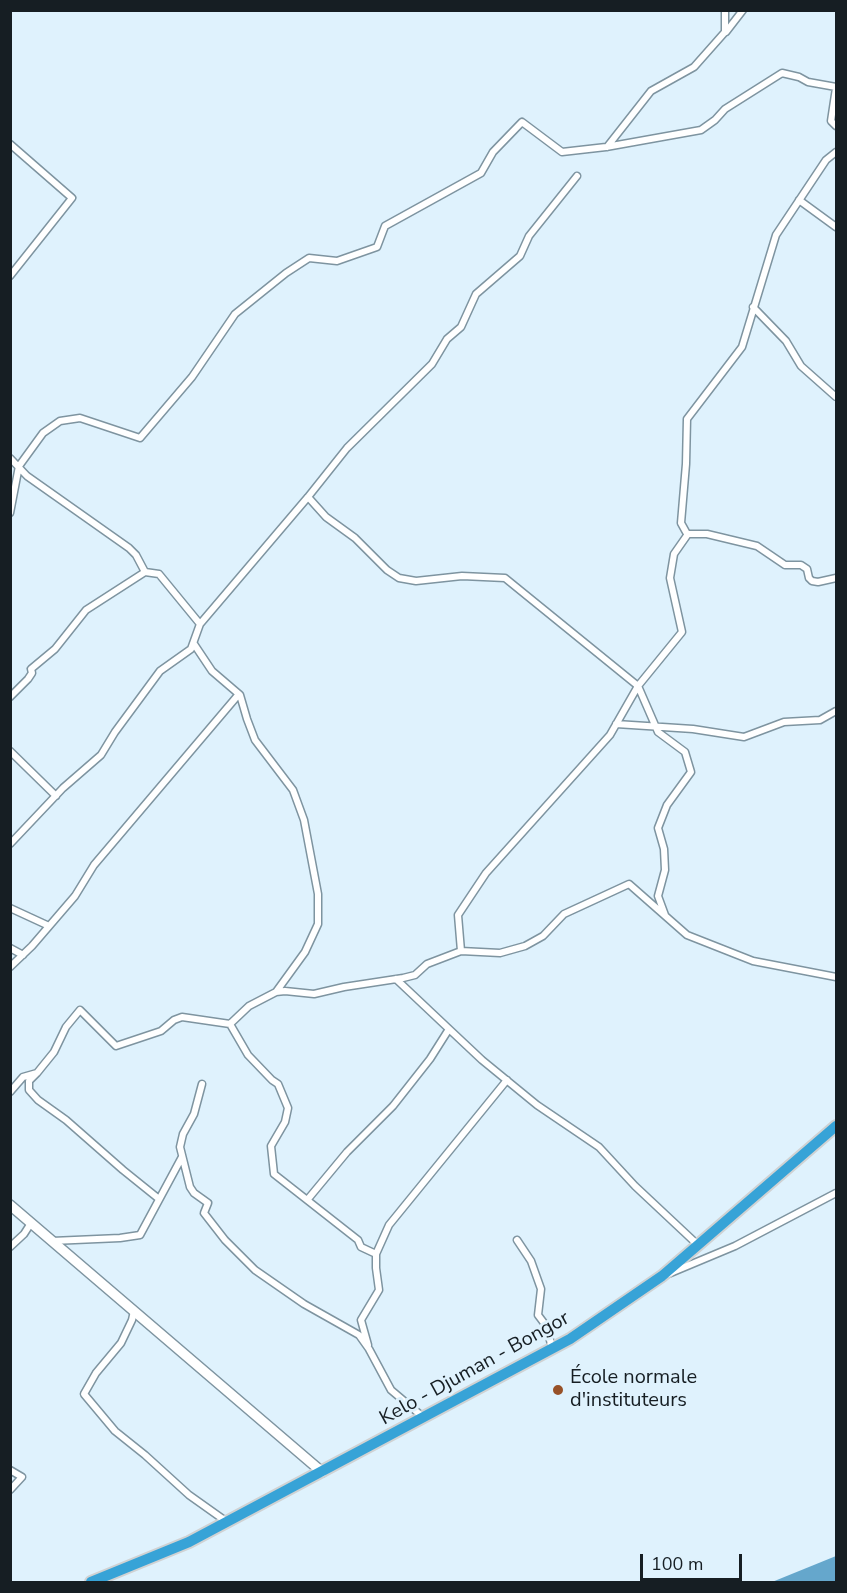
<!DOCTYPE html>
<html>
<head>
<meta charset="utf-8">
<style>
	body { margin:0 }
	#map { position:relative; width:847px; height:1593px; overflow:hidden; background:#dff2fd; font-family:"Nunito Sans",sans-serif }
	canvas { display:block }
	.frame { position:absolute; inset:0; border:12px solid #161e23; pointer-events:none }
	.scale { position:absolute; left:640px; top:1554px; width:102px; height:27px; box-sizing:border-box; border:3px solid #161e23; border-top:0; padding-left:8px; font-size:18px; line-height:21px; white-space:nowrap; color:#161e23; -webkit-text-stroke:4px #dff2fd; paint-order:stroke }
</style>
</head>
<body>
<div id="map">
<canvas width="847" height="1593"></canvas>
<div class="frame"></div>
<div class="scale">100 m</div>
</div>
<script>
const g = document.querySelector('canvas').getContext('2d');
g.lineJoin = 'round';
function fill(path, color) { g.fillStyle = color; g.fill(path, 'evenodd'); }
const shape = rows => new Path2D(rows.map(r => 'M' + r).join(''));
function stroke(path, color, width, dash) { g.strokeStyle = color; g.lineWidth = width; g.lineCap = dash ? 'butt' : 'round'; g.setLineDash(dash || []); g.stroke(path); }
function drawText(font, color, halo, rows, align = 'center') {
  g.font = font + ' "Nunito Sans",sans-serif'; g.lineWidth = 6; g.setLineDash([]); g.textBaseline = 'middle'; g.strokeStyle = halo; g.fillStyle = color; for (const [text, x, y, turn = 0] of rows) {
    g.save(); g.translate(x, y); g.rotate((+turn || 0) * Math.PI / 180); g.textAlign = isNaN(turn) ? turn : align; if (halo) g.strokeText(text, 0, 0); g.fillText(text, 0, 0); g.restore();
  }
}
fill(shape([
	[836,1556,836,1582,772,1582]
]), '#65a7cc');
const street = shape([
	[726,32,743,10],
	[836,88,831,121,836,126],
	[10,144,72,198,10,276],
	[607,147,651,91,694,67,725,32,725,10],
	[799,200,836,227],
	[753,307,786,341,801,366,836,397],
	[10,458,27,476,129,548,136,555,145,572],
	[308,497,326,517,355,538,387,570,399,578,416,581,462,576,505,578,638,686,682,632,670,578,674,554,688,534,707,534,757,546,785,565,801,565,807,569,809,578,812,581,818,582,836,578],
	[10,513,19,466,43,433,60,421,80,418,140,438,192,377,235,314,286,273,309,258,337,261,377,247,385,226,481,173,493,152,522,122,562,152,606,147,701,130,715,120,725,109,782,73,799,77,808,82,836,87],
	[686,532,681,523,686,464,687,419,742,347,776,235,826,160,836,152],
	[194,644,212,671,240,695,247,719,255,740,293,790,304,820,318,894,318,924,305,952,276,992],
	[638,686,658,732,685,752,691,772,667,805,658,828,664,849,665,870,658,896,665,915],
	[10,697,28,679,32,673,31,669,55,649,86,610,145,572,159,574,200,624],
	[616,724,693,729,744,737,784,722,820,720,836,711],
	[10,751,56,796],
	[10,844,63,788,101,755,115,732,160,671,191,649,200,624,308,497,347,448,432,364,447,339,461,327,476,294,520,256,529,236,577,176],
	[10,908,49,926],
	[10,948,23,955],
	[461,951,458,915,486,873,610,735,638,686],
	[10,967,32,946,75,896,94,865,239,694],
	[230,1024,248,1055,272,1080,278,1084,288,1108,285,1122,271,1146,274,1174,358,1240,361,1247,376,1254,376,1268,379,1290,361,1320,368,1345],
	[449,1029,482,1060,537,1105,599,1147,635,1186,699,1246],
	[37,1073,29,1081,29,1090,38,1100,66,1120,123,1170,159,1199],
	[202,1084,194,1114,183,1134,180,1147,190,1187,194,1193,208,1203,204,1213,225,1240,255,1270,304,1304,359,1335,369,1349,391,1390,423,1417],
	[10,1092,23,1077,37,1073,54,1052,66,1027,80,1010,116,1046,161,1031,174,1020,182,1017,230,1024,249,1006,276,992,285,991,314,994,344,987,403,978,415,975,427,964,461,951,500,953,525,946,543,936,564,914,629,884,687,935,753,961,836,977],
	[308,1199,347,1152,393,1106,430,1059,449,1029,396,979],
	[517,1240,531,1261,541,1289,538,1315,547,1327,552,1349],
	[52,1241,120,1238,140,1235,182,1157],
	[10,1247,24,1234,31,1223],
	[376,1254,389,1225,507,1080],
	[668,1274,735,1246,836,1193],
	[134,1311,132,1320,121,1343,96,1373,84,1394,115,1431,145,1455,189,1495,227,1522],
	[10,1470,22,1477,10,1490]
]);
const secondary = shape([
	[10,1205,322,1472]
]);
const highway = shape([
	[91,1582,189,1542,570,1339,662,1276,836,1126]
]);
stroke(street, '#7e94a0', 9);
stroke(secondary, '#7e94a0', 12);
stroke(highway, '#d0d2d3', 14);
stroke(street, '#fff', 6);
stroke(secondary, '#fff', 9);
stroke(highway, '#37a3d7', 10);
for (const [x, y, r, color] of [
	[558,1390,6,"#975128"]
]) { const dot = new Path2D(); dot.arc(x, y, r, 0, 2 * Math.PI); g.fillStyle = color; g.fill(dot); stroke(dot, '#dff2fd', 2); }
drawText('20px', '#161e23', '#dff2fd', [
	["Kelo - Djuman - Bongor",475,1369,-29]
]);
drawText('20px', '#161e23', '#dff2fd', [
	["École normale",570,1378],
	["d'instituteurs",570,1401]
], 'left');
</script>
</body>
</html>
